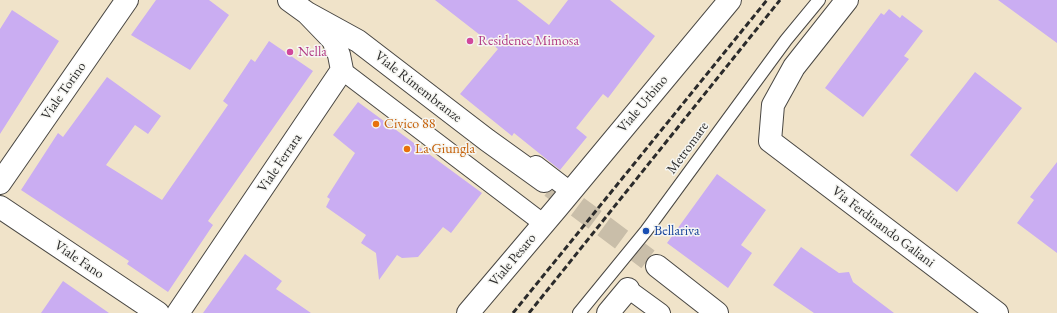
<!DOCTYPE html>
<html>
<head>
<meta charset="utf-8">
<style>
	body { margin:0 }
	canvas { display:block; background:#f0e3c9 }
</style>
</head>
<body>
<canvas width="1057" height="313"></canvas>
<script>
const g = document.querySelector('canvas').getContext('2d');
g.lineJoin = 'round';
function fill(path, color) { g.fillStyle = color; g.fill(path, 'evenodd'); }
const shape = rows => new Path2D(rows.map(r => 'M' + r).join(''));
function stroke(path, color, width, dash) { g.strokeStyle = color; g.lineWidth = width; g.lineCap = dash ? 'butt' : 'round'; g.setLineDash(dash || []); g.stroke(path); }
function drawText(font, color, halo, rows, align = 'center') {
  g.font = font + ' "EB Garamond",serif'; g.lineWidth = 3; g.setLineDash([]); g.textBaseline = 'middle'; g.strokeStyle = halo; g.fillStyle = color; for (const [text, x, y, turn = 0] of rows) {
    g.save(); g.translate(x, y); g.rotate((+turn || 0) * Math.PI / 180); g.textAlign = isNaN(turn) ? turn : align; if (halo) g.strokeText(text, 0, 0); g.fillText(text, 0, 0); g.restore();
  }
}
fill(shape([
	[156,0,209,0,229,15,190,70,131,35],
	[435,0,517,0,549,25,568,0,610,0,655,36,608,98,603,94,576,128,587,137,560,170,514,133,512,136,460,94,498,49],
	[998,0,1057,0,1057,43],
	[889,9,900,18,902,15,923,31,904,56,909,59,863,117,825,88,881,13,884,15],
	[12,10,59,41,0,134,0,29],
	[269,41,313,71,208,221,213,225,168,292,127,264,129,261,21,190,58,133,63,137,107,77,161,116,148,134,135,125,106,165,162,200,228,105,223,101,251,59,255,62],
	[975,72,1022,108,957,192,910,155],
	[358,102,482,193,451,233,443,227,418,257,402,258,397,255,379,280,376,253,361,243,366,235,326,207,330,199,327,197,355,153,333,135],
	[1057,162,1057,253,1017,223,1034,200,1030,197],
	[717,174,766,210,741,245,752,253,728,288,667,243],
	[801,247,839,273,849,272,853,282,894,313,814,313,773,285],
	[245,254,282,281,276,289,311,313,203,313],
	[63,281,109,313,41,313]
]), '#caadf2');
stroke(shape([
	[551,187,657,266]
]), '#c9bea9', 22, [22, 11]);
const service = shape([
	[579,313,646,231,786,40,819,0]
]);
const pedestrian = shape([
	[348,75,544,224],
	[536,165,570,191],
	[628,289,661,313]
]);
const minor = shape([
	[289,0,307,13,358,41,487,140,544,181],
	[847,0,794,67,773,105,770,141,997,313],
	[0,183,127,0],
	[0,207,158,313],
	[657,266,717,313],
	[178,313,342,70,339,55,333,40,307,13],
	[468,313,557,208,730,0],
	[608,313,628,289]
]);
stroke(service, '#494743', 14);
stroke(pedestrian, '#494743', 20);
stroke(minor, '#494743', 24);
stroke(service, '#fff', 12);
stroke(pedestrian, '#fff', 18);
stroke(minor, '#fff', 22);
stroke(shape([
	[513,313,767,0],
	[529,313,780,0]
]), '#2b2b2b', 3, [6, 3]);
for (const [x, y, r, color] of [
	[470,41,4,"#d1479c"],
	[290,52,4,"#d1479c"],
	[376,124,4,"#e8710a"],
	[407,149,4,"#e8710a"],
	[646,231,4,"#1a4fb4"]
]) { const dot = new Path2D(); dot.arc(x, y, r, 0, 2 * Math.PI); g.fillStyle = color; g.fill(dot); stroke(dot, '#f6f6f2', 1.5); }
drawText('14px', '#b23c85', '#f6f6f2', [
	["Residence Mimosa",478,41],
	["Nella",298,52]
], 'left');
drawText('14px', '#2b2b2b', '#f6f6f2', [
	["Viale Rimembranze",418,87,38],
	["Viale Torino",64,91,-55],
	["Viale Urbino",643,104,-50],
	["Metromare",688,148,-54],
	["Viale Ferrara",280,163,-56],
	["Via Ferdinando Galiani",883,227,37],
	["Viale Fano",79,260,34],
	["Viale Pesaro",513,260,-50]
]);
drawText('14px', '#c56008', '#f6f6f2', [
	["Civico 88",384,124],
	["La Giungla",415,149]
], 'left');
drawText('14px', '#164399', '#f6f6f2', [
	["Bellariva",654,231]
], 'left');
</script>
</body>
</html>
